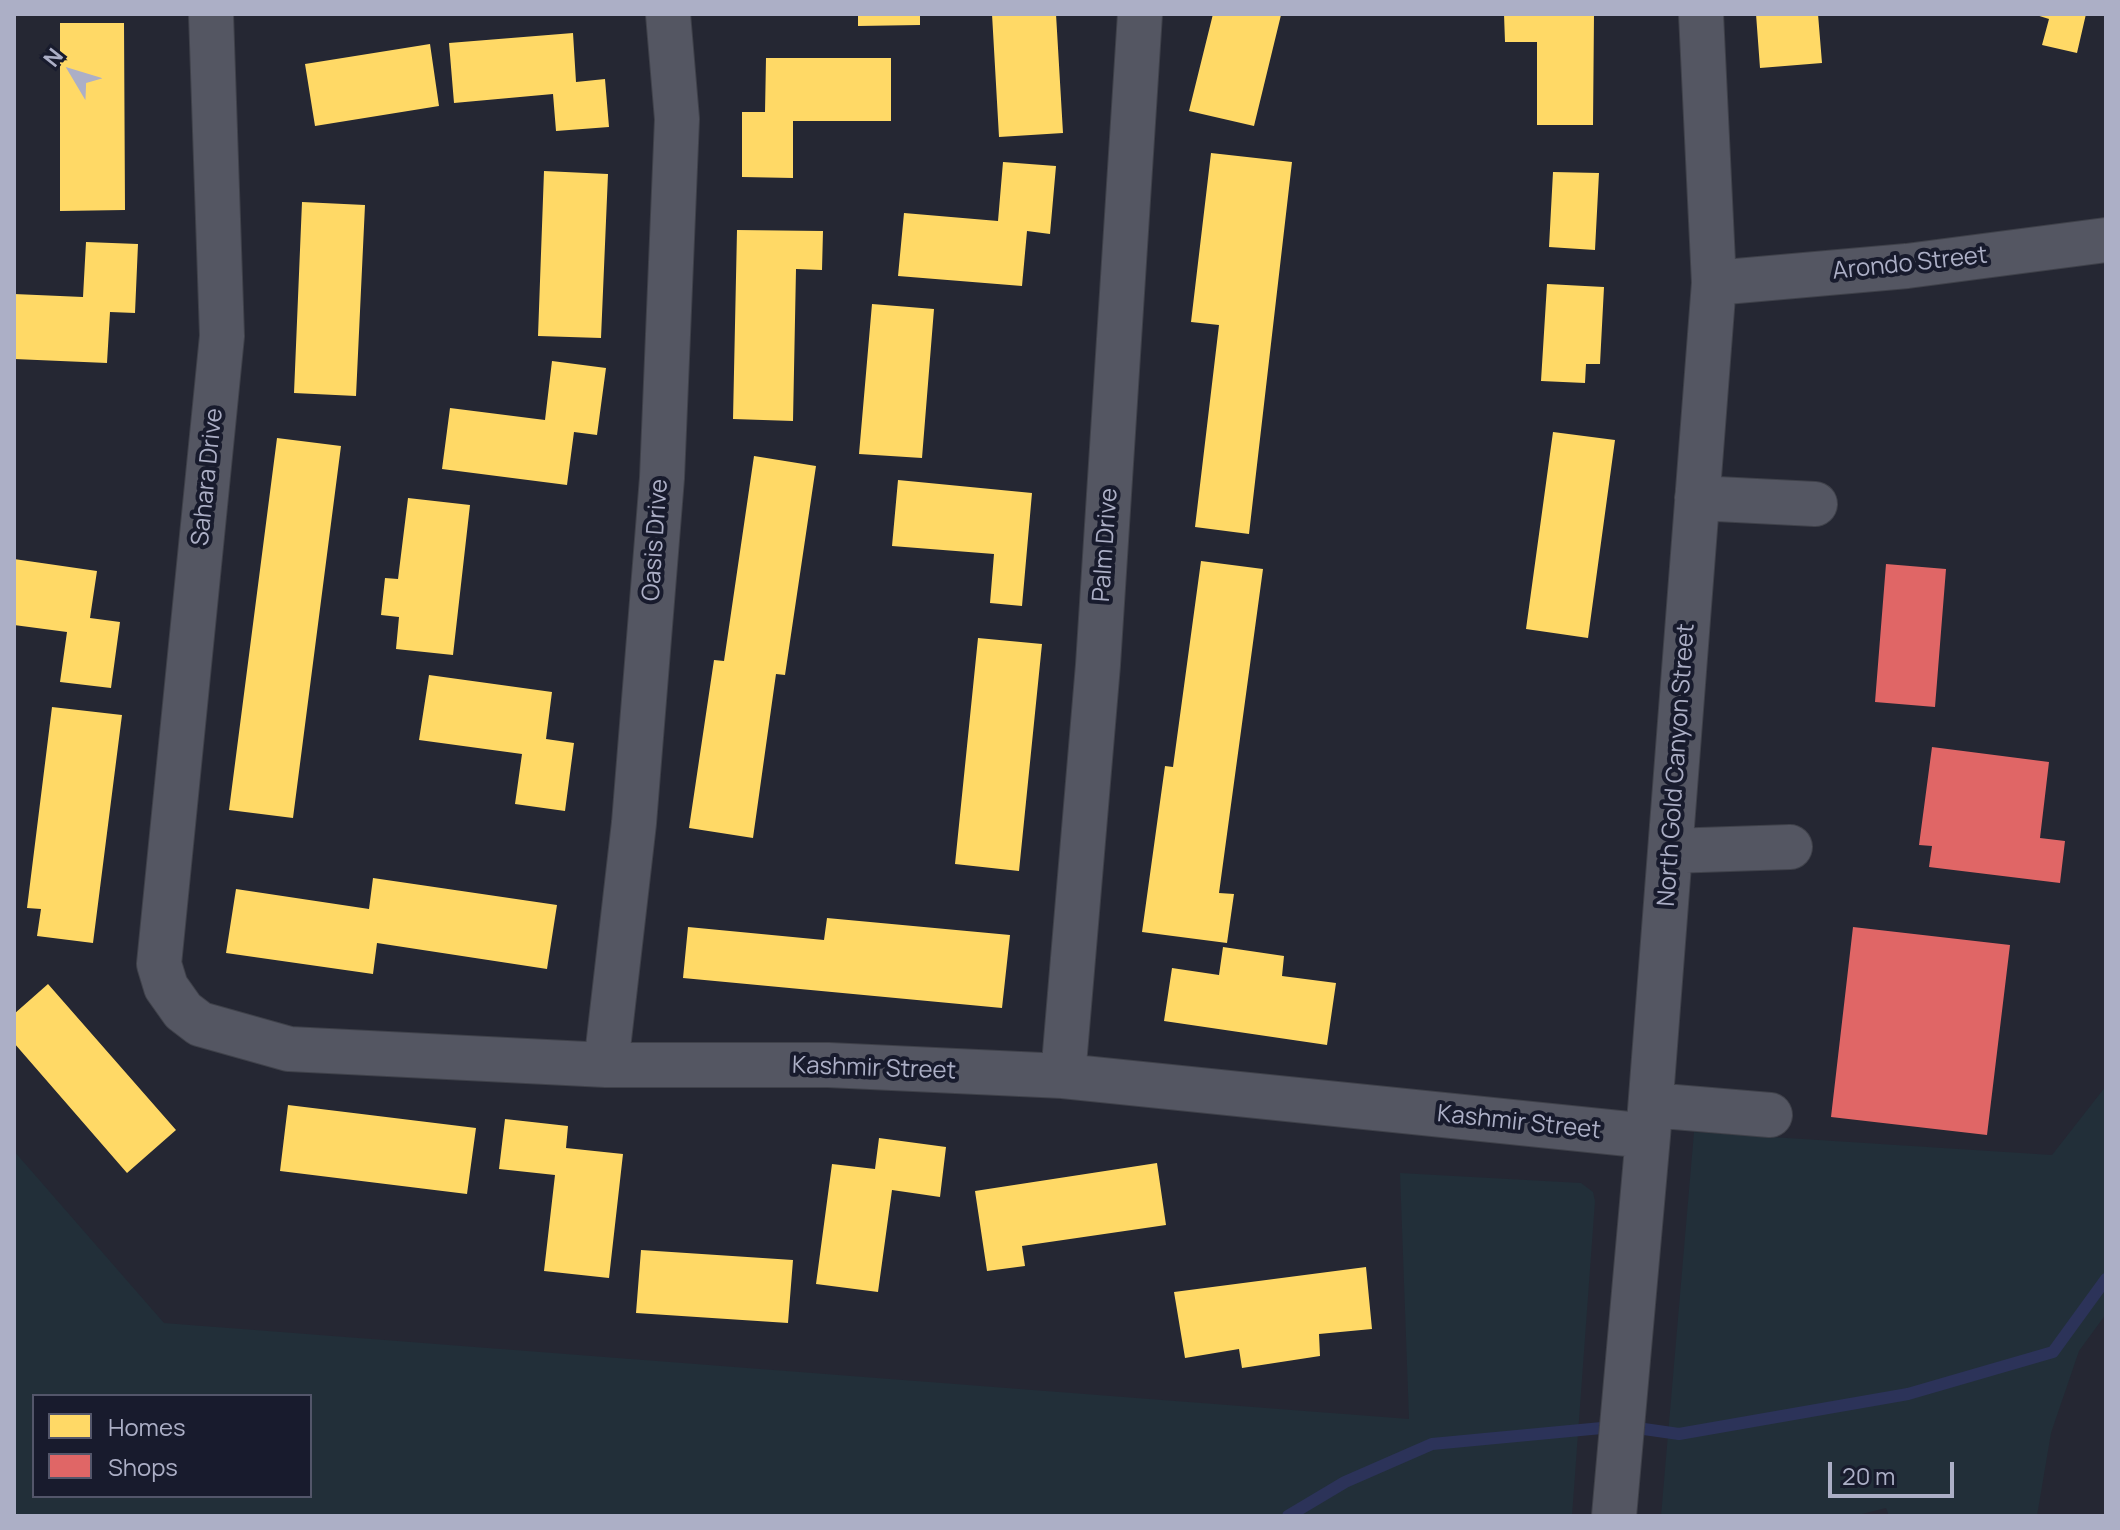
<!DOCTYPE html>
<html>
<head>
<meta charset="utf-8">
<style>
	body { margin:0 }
	#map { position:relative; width:2120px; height:1530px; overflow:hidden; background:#252733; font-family:Manrope,sans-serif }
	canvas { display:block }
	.frame { position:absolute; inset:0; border:16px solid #acafc6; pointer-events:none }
	.legend { position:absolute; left:32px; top:1394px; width:280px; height:104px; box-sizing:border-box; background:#181b2d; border:2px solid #53566a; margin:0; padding:10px 14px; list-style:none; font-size:24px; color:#acafc6 }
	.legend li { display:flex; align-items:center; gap:16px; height:40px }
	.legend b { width:40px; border:2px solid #53566a }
	.north { position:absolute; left:32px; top:32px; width:80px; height:80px; -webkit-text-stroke:6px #181b2d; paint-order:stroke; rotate:308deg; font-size:22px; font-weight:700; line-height:32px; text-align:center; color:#acafc6 }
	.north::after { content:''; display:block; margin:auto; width:28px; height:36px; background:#acafc6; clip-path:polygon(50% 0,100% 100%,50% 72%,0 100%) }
	.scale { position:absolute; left:1828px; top:1462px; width:126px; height:36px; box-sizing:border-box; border:4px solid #acafc6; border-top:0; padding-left:10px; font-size:24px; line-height:28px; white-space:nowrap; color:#acafc6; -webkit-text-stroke:6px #181b2d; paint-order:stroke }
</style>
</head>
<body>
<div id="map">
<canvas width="2120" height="1530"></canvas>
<div class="frame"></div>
<ul class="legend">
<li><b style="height:22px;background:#ffd966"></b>Homes</li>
<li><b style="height:22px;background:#e06666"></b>Shops</li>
</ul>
<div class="north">N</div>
<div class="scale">20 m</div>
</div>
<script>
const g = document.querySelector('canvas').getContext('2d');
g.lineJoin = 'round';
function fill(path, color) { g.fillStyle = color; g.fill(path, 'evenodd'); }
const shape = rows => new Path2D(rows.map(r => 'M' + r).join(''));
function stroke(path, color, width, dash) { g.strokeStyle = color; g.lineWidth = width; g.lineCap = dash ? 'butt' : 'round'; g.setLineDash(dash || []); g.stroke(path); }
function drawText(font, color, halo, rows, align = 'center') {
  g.font = font + ' Manrope,sans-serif'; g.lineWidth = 8; g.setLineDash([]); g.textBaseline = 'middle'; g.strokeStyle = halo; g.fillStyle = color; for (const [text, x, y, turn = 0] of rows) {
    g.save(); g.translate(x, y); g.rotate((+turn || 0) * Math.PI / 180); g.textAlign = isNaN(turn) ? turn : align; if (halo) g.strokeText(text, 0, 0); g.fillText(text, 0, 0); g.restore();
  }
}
fill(shape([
	[2106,1086,2106,1314,2079,1351,2051,1433,2037,1516,1889,1516,1886,1508,1854,1516,1661,1516,1694,1132,2052,1155],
	[14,1151,164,1323,1409,1419,1400,1173,1581,1183,1593,1192,1595,1201,1572,1516,14,1516],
	[34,1396,310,1396,310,1496,34,1496]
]), '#222f39');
fill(shape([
	[858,14,920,14,920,25,858,26],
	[992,14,1056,14,1063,133,999,137],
	[1213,14,1281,15,1254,126,1189,111],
	[1504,14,1594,14,1593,125,1537,125,1537,42,1505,42],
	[1756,14,1818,14,1822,63,1760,68],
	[2033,14,2086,14,2077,53,2042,45,2049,19],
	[60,23,124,23,125,210,60,211],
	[573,33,576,82,605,79,609,127,556,131,553,94,454,103,449,43],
	[430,44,439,106,315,126,305,64],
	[766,58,891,58,891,121,793,121,793,178,742,177,742,112,765,112],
	[1211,153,1292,162,1249,534,1195,527,1219,325,1191,322],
	[1003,162,1056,166,1050,234,1027,231,1022,286,898,276,904,213,998,221],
	[544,171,608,174,601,338,538,336],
	[1553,172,1599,173,1595,250,1549,247],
	[302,202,365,205,356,396,294,393],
	[737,230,823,231,822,270,796,269,793,421,733,419],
	[86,242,138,244,135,313,110,312,107,363,14,359,14,294,83,297],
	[1547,284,1604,287,1600,364,1586,364,1585,383,1541,381],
	[872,304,934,309,922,458,859,454],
	[552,361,606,368,597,435,574,432,567,485,442,469,450,408,545,420],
	[1553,432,1615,440,1588,638,1526,629],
	[277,438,341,446,293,818,229,810],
	[754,456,816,466,785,675,776,674,753,838,689,828,714,660,724,661],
	[898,480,1032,493,1022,606,990,603,994,554,892,546],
	[408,498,470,505,453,655,396,649,399,617,381,615,385,578,398,579],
	[14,559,97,571,90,618,120,622,111,688,60,682,67,632,14,625],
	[1201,561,1263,569,1219,893,1234,894,1227,943,1142,932,1165,766,1173,767],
	[978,638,1042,644,1019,871,955,864],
	[429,675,552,692,546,739,574,743,565,811,515,804,522,754,419,740],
	[52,707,122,715,93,943,37,936,41,909,27,908],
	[373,878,557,905,547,969,377,943,373,974,226,953,236,889,369,909],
	[827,918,1010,935,1002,1008,683,978,688,927,824,940],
	[1223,947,1284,956,1282,976,1336,983,1327,1045,1164,1021,1172,968,1219,975],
	[48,984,176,1130,127,1173,14,1043,14,1014],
	[288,1105,476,1128,467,1194,280,1171],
	[505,1119,568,1126,566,1148,623,1154,609,1278,544,1271,555,1175,499,1169],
	[879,1138,946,1147,940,1197,892,1190,878,1292,816,1284,832,1164,875,1169],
	[1157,1163,1166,1225,1022,1246,1025,1266,987,1271,975,1191],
	[641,1250,793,1260,788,1323,636,1313],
	[1366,1267,1372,1329,1319,1334,1320,1356,1242,1368,1239,1349,1185,1358,1174,1292]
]), '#ffd966');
fill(shape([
	[1886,564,1946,569,1935,707,1875,702],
	[1932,747,2049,762,2040,838,2065,841,2060,883,1929,867,1932,846,1919,845],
	[1853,927,2010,945,1987,1135,1831,1117]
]), '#e06666');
stroke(shape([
	[1288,1516,1345,1482,1432,1444,1623,1426,1679,1434,1908,1394,2053,1352,2106,1279]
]), '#2c3359', 12);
const minor = shape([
	[211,14,222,336,159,964,166,987,183,1011,200,1024,289,1049,606,1065,828,1065,1063,1076,1648,1136],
	[1714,283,1907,266,2106,240],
	[1697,498,1815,504],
	[1670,851,1790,847],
	[606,1065,634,823,662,478,677,119,668,14],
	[1063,1076,1098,665,1140,14],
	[1651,1105,1770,1115],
	[1614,1516,1648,1136,1714,283,1701,14]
]);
stroke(minor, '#3f414a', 46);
stroke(minor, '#545662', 44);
drawText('24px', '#acafc6', '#181b2d', [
	["Arondo Street",1910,264,-6],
	["Sahara Drive",208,477,-84],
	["Oasis Drive",656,540,-86],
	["Palm Drive",1106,545,-86],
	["North Gold Canyon Street",1677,765,-86],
	["Kashmir Street",874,1069,2],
	["Kashmir Street",1519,1123,6]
]);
</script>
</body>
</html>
